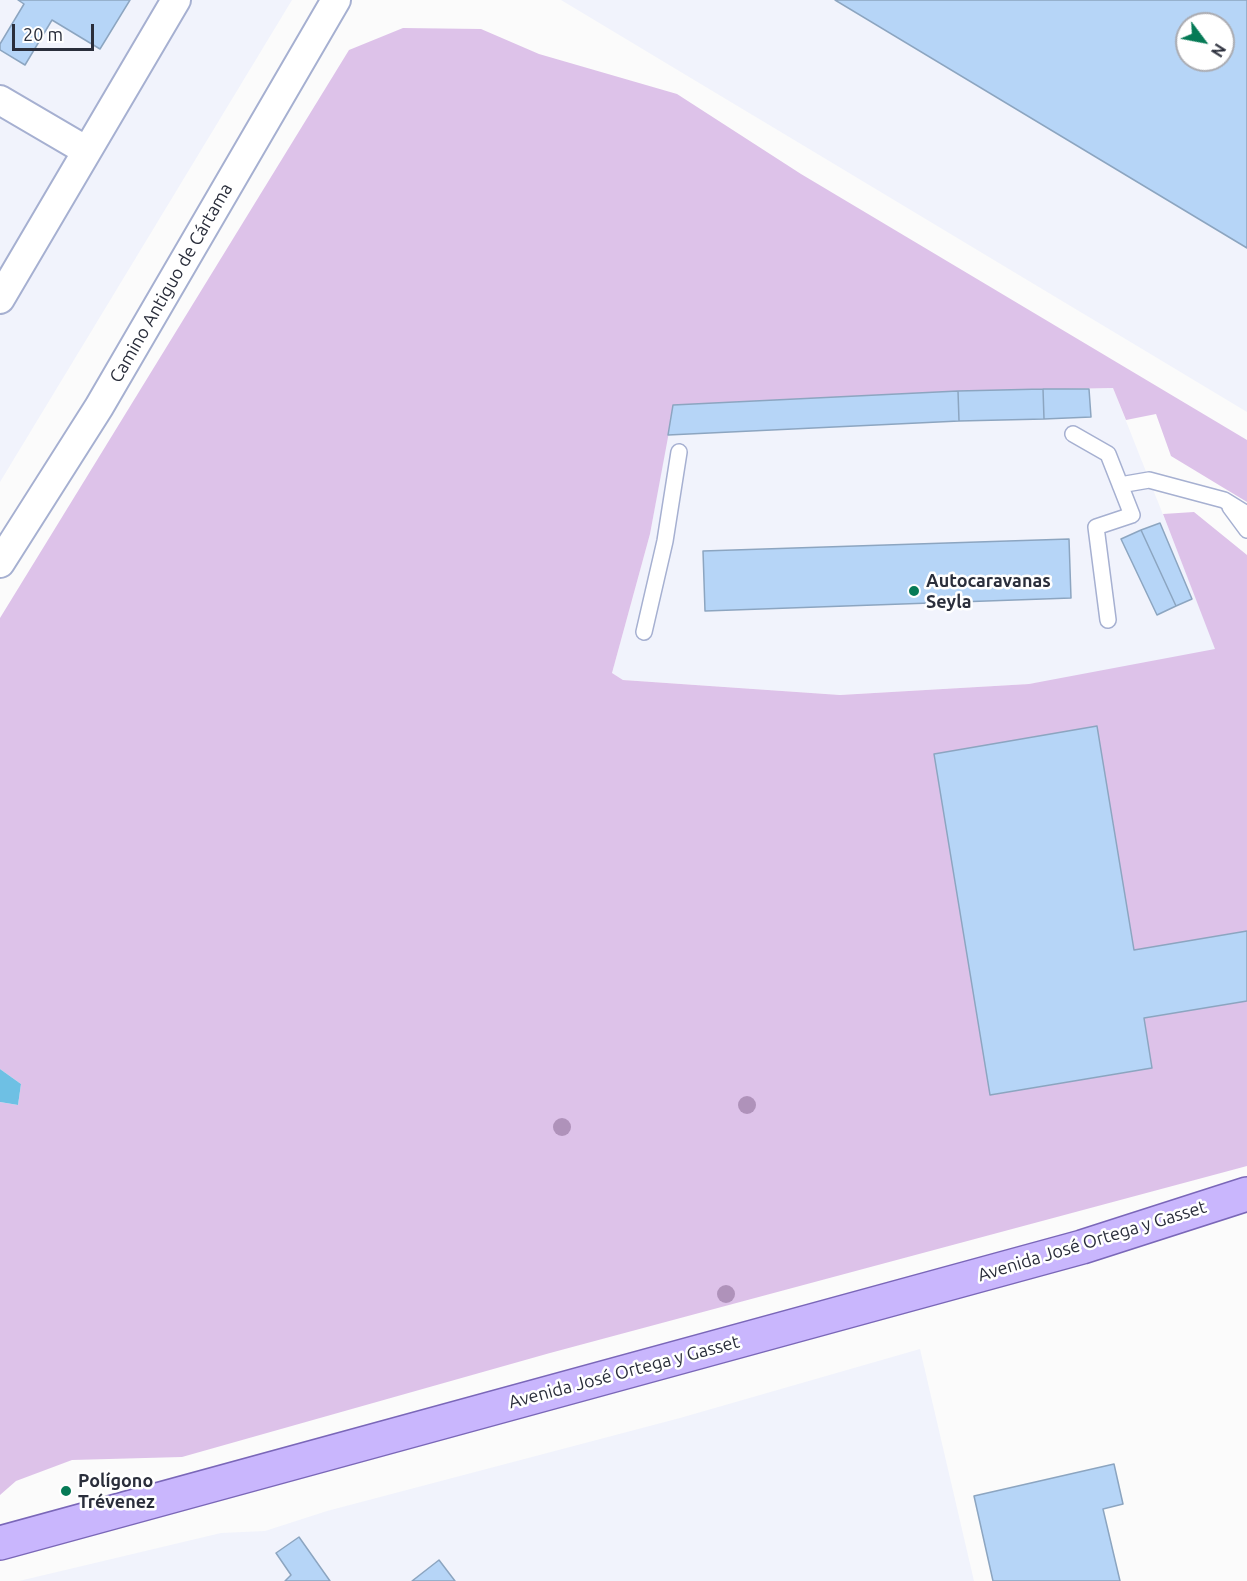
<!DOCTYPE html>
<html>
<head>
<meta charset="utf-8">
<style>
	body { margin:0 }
	#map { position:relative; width:1247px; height:1581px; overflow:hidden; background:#fbfbfb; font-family:Ubuntu,sans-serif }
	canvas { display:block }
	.north { position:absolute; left:1175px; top:12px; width:60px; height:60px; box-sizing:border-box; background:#fff; border:2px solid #aaabb1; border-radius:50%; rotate:122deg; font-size:16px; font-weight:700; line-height:24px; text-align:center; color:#2a2e3b }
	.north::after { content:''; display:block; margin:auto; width:21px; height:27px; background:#067a56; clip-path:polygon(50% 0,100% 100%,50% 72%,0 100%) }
	.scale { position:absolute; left:12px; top:24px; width:82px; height:27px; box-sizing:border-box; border:3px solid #2a2e3b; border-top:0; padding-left:8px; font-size:18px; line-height:21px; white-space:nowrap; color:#2a2e3b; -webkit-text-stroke:4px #fff; paint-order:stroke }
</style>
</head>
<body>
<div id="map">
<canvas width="1247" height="1581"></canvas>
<div class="north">N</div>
<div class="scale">20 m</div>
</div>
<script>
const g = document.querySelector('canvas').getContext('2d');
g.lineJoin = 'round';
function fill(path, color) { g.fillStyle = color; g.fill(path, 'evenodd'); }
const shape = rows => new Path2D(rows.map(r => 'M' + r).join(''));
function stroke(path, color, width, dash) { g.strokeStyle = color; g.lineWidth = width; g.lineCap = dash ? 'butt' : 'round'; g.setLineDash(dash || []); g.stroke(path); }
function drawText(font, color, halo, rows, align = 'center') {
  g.font = font + ' Ubuntu,sans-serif'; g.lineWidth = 5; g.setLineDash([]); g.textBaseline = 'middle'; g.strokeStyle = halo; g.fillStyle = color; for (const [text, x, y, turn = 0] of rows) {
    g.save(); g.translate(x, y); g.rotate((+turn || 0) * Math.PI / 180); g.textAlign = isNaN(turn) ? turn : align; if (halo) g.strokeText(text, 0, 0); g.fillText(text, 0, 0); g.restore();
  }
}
fill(shape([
	[0,0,292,0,0,482],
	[561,0,1247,0,1247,412,586,15],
	[1187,24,1223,24,1223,60,1187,60],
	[1113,388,1216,649,1201,660,1029,684,840,695,623,680,612,673,650,534,673,405,958,391],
	[920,1349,974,1581,19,1581,221,1533,265,1531,327,1511,680,1418]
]), '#f1f3fc');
fill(shape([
	[403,28,481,29,539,54,677,94,801,174,1247,440,1247,502,1171,456,1156,414,1126,420,1113,388,958,391,674,405,650,534,612,673,623,680,840,695,1029,684,1215,649,1163,514,1194,512,1247,555,1247,931,1134,950,1097,726,934,754,990,1095,1152,1068,1144,1018,1247,1001,1247,1166,550,1353,182,1457,72,1460,16,1481,0,1495,0,1102,18,1105,21,1084,0,1069,0,618,349,50]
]), '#ddc2e9');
fill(shape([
	[0,1069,21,1084,18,1105,0,1102]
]), '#6ec0e4');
const building = shape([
	[18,0,130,0,100,49,52,20,25,65,0,50,0,44,24,4,18,0],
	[835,0,1247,0,1247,248,835,0],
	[1187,24,1223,24,1223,60,1187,60,1187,24],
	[1043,389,1089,389,1091,417,1044,419,1043,389],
	[1043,389,1044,419,959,421,958,391,1043,389],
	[958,391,959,421,668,435,673,405,958,391],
	[1160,523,1192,599,1176,606,1141,530,1160,523],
	[1141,530,1176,606,1157,615,1121,539,1141,530],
	[1069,539,1071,598,705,611,703,551,1069,539],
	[1097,726,1134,950,1247,931,1247,1001,1144,1018,1152,1068,990,1095,934,754,1097,726],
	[1114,1464,1123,1504,1103,1509,1120,1581,993,1581,974,1496,1114,1464],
	[299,1537,330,1581,285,1581,291,1575,276,1553,299,1537],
	[439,1560,455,1581,412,1581,439,1560]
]);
fill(building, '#b6d5f7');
stroke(building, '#8ca5c0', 1.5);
const lane = shape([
	[1073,434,1108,454,1132,515,1096,527,1108,620],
	[1120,485,1149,480,1224,500,1247,514],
	[1230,507,1247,530],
	[644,632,665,541,679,452]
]);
const street = shape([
	[0,100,87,151],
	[0,299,176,0],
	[0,563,99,407,336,0]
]);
const primary = shape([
	[0,1543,1082,1247,1247,1194]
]);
stroke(lane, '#a6b0d1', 18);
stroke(street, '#a6b0d1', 32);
stroke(primary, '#7a67b8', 36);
stroke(lane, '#fff', 15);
stroke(street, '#fff', 28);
stroke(primary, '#c9b6fd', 33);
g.fillStyle = '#af92ba';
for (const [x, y] of [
	[747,1105],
	[562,1127],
	[726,1294]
]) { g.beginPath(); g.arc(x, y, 9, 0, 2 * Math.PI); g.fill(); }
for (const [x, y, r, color] of [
	[914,591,6,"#067a56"],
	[66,1491,6,"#067a56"]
]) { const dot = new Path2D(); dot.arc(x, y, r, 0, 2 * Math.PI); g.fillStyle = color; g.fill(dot); stroke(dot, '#fff', 2); }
drawText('18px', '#2a2e3b', '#fff', [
	["Camino Antiguo de Cártama",171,283,-60],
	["Avenida José Ortega y Gasset",1092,1241,-17],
	["Avenida José Ortega y Gasset",624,1372,-15]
]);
drawText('bold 18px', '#2a2e3b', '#fff', [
	["Autocaravanas",926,581],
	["Seyla",926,602],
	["Polígono",78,1481],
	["Trévenez",78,1502]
], 'left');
</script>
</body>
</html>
